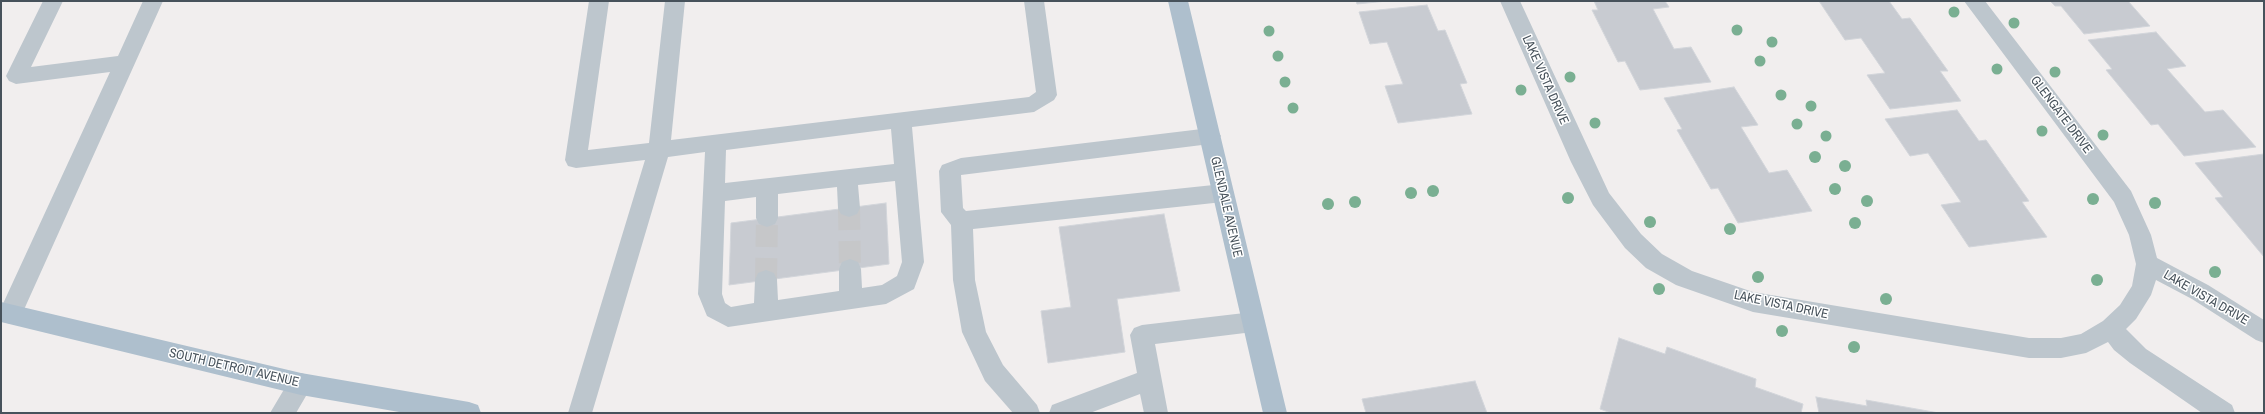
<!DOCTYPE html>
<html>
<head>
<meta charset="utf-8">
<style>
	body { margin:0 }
	#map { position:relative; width:2265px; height:414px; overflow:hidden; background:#f1eeee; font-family:"Archivo Narrow",sans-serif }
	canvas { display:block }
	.frame { position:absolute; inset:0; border:2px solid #47525b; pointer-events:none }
</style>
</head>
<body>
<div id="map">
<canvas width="2265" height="414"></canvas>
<div class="frame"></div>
</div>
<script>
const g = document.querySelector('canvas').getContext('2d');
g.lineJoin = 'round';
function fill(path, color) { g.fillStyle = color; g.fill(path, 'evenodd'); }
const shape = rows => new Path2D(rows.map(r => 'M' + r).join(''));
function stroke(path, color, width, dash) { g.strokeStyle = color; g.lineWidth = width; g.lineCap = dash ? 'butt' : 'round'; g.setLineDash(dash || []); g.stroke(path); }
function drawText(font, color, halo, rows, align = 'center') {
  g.font = font + ' "Archivo Narrow",sans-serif'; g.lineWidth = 3; g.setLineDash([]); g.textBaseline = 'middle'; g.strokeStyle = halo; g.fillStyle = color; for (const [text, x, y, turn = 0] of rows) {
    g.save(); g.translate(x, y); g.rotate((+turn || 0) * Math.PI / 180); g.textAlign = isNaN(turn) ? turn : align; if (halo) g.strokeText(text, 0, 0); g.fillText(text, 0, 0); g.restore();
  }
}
const building = shape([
	[1356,1,1387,1,1357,4,1356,1],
	[1594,1,1665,1,1669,7,1653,9,1674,49,1691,47,1711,82,1640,90,1625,61,1618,62,1592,10,1598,10,1594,1],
	[1819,1,1889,1,1902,19,1910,18,1948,71,1940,71,1961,101,1890,109,1867,75,1885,73,1861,38,1845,40,1819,1],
	[2050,1,2128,1,2150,26,2084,34,2061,6,2055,6,2050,1],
	[1427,5,1438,31,1445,30,1467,83,1460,84,1472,114,1398,123,1385,86,1403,84,1387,42,1370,44,1359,12,1427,5],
	[2156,32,2186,66,2167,69,2205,112,2223,110,2256,147,2184,156,2158,124,2151,125,2138,109,2106,70,2112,69,2088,40,2156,32],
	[1734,87,1758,125,1741,127,1769,173,1787,170,1812,211,1738,223,1718,188,1711,189,1677,130,1682,129,1664,98,1734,87],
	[1957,110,1979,141,1986,140,2029,201,2022,202,2047,237,1969,247,1941,205,1961,202,1928,153,1910,156,1885,119,1957,110],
	[2264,154,2264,257,2215,198,2223,197,2195,163,2264,154],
	[886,203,889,264,729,285,731,223,886,203],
	[1164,214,1180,291,1117,299,1125,352,1048,363,1041,311,1071,307,1059,227,1164,214],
	[1619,338,1665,354,1667,347,1756,379,1755,387,1803,404,1801,413,1611,413,1600,409,1619,338],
	[1475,381,1487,413,1366,413,1362,399,1475,381],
	[1816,397,1867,406,1866,400,1939,413,1819,413,1816,397]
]);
fill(building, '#c8cbd1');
stroke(building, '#d2d5da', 1);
stroke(shape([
	[849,208,850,269],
	[766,280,767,218]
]), '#c6c7c9', 22, [22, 11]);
fill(shape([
	[43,1,63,1,31,67,118,56,143,1,163,1,22,314,18,321,10,324,2,321,1,308,110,72,16,84,9,81,6,76,43,1],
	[589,1,609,1,588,150,649,143,665,1,685,1,671,140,1029,97,1036,92,1024,1,1044,1,1057,95,1054,100,1034,112,912,127,924,262,914,289,886,304,728,327,707,316,698,294,705,152,668,157,592,413,568,413,645,160,576,168,568,166,565,160,589,1],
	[891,129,894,164,725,183,726,150,891,129],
	[895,181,902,262,897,276,882,285,862,288,861,269,858,262,850,259,842,262,839,269,839,291,778,300,777,280,774,273,766,270,758,273,755,280,754,303,731,307,725,303,722,294,725,201,756,197,756,218,759,224,767,227,775,224,778,218,778,194,837,187,838,208,841,214,849,217,857,214,860,208,858,185,895,181],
	[1500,1,1520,1,1609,193,1641,234,1662,254,1692,271,1753,292,2029,338,2061,338,2081,334,2103,321,2120,305,2132,286,2136,264,2129,235,2114,202,1964,1,1985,1,2131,191,2151,235,2157,258,2208,285,2264,320,2264,343,2256,340,2192,299,2156,280,2151,295,2136,319,2126,329,2146,349,2232,405,2235,413,2202,413,2130,363,2114,350,2108,342,2086,353,2061,358,2029,358,1753,312,1676,285,1646,268,1625,248,1593,205,1571,162,1500,1],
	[1210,128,1217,130,1221,136,1217,142,1210,144,961,175,963,208,966,211,1223,184,1231,187,1234,193,1231,199,1223,202,973,229,975,280,986,332,1003,365,1037,405,1040,413,1013,413,985,381,962,332,953,280,951,225,941,212,939,171,942,165,961,158,1210,128],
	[1253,312,1261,315,1265,322,1261,329,1253,332,1155,344,1168,413,1144,413,1140,394,1090,413,1049,413,1052,405,1137,373,1130,335,1134,328,1142,325,1253,312],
	[301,373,310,376,313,384,296,413,270,413,292,376,301,373]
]), '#bdc6cd');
fill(shape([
	[1168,1,1188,1,1287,413,1263,413,1168,1],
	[1,302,301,373,469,402,478,405,481,413,405,413,301,395,1,322,1,302]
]), '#aebfcd');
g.fillStyle = '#7aaf92';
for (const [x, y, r] of [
	[1954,12,5.5],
	[2014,23,5.5],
	[1737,30,5.5],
	[1269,31,5.5],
	[1772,42,5.5],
	[1278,56,5.5],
	[1760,61,5.5],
	[1997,69,5.5],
	[2055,72,5.5],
	[1570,77,5.5],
	[1285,82,5.5],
	[1521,90,5.5],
	[1781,95,5.5],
	[1811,106,5.5],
	[1293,108,5.5],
	[1595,123,5.5],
	[1797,124,5.5],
	[2042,131,5.5],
	[2103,135,5.5],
	[1826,136,5.5],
	[1815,157,6],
	[1845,166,6],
	[1835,189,6],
	[1433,191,6],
	[1411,193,6],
	[1568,198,6],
	[2093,199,6],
	[1867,201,6],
	[1355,202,6],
	[2155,203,6],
	[1328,204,6],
	[1650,222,6],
	[1855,223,6],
	[1730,229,6],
	[2215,272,6],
	[1758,277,6],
	[2097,280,6],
	[1659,289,6],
	[1886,299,6],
	[1782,331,6],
	[1854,347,6]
]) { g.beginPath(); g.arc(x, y, r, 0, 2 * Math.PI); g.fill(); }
drawText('13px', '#47525b', '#fff', [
	["LAKE VISTA DRIVE",1545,80,66],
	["GLENGATE DRIVE",2061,115,53],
	["GLENDALE AVENUE",1226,207,77],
	["LAKE VISTA DRIVE",2206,298,30],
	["LAKE VISTA DRIVE",1781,305,12],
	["SOUTH DETROIT AVENUE",234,368,13]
]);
</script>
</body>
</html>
